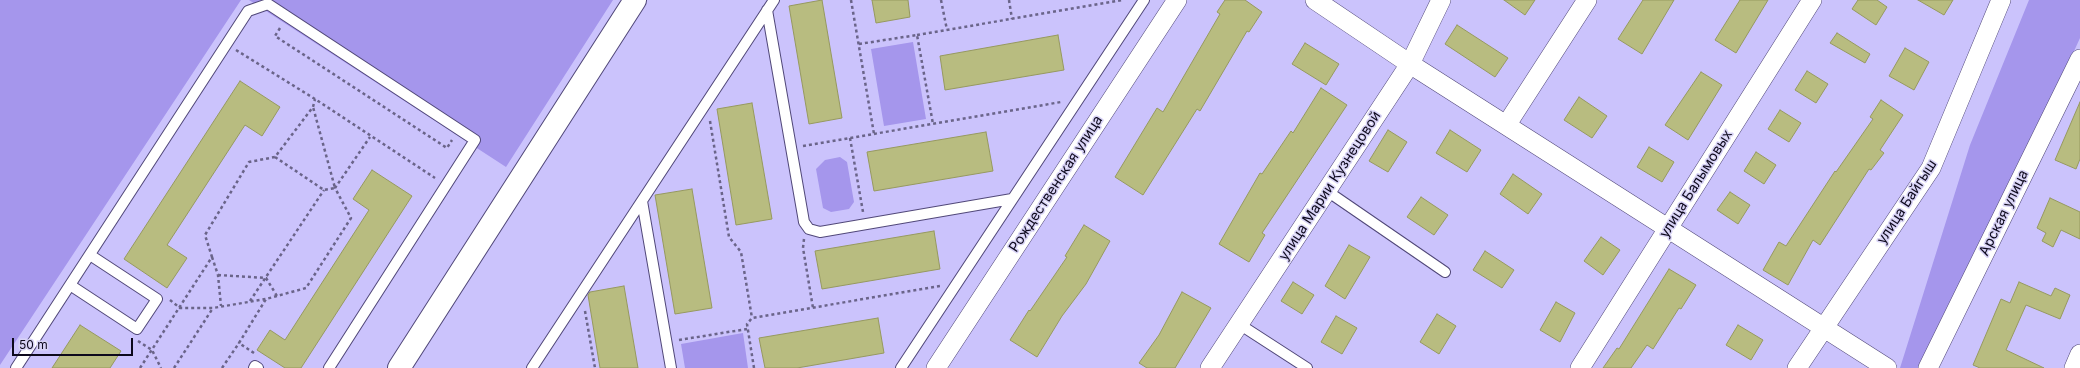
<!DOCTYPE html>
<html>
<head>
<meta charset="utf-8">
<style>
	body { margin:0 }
	#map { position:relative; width:2080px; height:368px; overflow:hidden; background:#cbc3fc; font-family:Inter,sans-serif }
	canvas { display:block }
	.scale { position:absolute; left:12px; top:338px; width:121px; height:18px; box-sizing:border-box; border:2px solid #0d091c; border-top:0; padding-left:5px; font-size:12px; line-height:14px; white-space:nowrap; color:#0d091c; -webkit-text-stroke:3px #d8d3f6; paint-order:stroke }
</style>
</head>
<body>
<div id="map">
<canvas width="2080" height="368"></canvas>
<div class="scale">50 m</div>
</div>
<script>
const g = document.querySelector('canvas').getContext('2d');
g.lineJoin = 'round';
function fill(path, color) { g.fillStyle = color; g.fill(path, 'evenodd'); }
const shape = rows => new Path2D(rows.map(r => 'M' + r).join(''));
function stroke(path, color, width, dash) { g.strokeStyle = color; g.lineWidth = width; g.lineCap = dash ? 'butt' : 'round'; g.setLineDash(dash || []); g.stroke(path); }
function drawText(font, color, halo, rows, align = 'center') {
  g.font = font + ' Inter,sans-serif'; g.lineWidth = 3; g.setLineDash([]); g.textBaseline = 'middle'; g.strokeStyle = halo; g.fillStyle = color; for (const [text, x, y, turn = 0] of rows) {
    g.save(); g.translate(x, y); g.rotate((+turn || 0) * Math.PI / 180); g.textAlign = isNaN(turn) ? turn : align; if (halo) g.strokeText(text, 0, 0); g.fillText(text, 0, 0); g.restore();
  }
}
fill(shape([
	[0,0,241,0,0,365],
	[249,0,613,0,506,167],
	[2029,0,2080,0,2080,38,2025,159,1921,368,1900,368,1970,145],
	[913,42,926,119,884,126,871,49],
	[840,157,847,162,854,202,849,209,831,212,823,208,816,169,825,160],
	[743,333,748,368,685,368,681,344]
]), '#a596ec');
const building = shape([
	[822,0,842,118,809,124,789,6,822,0],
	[872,0,908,0,910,17,876,23,872,0],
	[1225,0,1245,0,1262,12,1249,32,1247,31,1200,111,1197,109,1143,195,1115,177,1157,108,1163,112,1220,14,1217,12,1225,0],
	[1504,0,1535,0,1525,15,1504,0],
	[1643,0,1674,0,1642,54,1618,39,1643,0],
	[1740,0,1768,0,1736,53,1715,40,1740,0],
	[1858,0,1877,0,1887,7,1876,25,1852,9,1858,0],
	[1918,0,1953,0,1944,15,1918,0],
	[1457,25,1508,58,1495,77,1445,44,1457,25],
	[1837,33,1870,54,1865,63,1830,43,1837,33],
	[1058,35,1064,70,945,90,940,56,1058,35],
	[1305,43,1339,64,1326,85,1292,64,1305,43],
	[1905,48,1929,62,1914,90,1889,76,1905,48],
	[1807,71,1828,84,1816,103,1795,90,1807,71],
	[1701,72,1722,85,1688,140,1665,125,1701,72],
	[240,81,280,107,262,136,245,125,167,245,187,258,167,288,124,259,240,81],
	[1321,88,1347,105,1262,233,1265,235,1249,262,1219,244,1260,173,1262,174,1291,131,1293,133,1321,88],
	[1579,97,1607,116,1592,138,1564,120,1579,97],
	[1881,100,1903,115,1880,150,1884,153,1871,170,1869,169,1820,245,1813,240,1788,285,1763,270,1779,242,1786,246,1835,171,1836,172,1873,119,1870,117,1881,100],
	[2080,102,2080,159,2076,169,2055,160,2080,102],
	[752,103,772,219,736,225,717,109,752,103],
	[1780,110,1801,123,1789,142,1768,129,1780,110],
	[1388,130,1407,142,1388,172,1369,161,1388,130],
	[1450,130,1481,150,1467,172,1436,153,1450,130],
	[986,132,993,171,874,191,867,152,986,132],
	[1649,147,1674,162,1662,182,1637,167,1649,147],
	[1756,152,1776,165,1764,184,1744,171,1756,152],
	[372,170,412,196,301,368,285,368,257,350,270,330,285,340,369,210,353,199,372,170],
	[1513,174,1542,194,1528,214,1500,194,1513,174],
	[692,189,712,308,675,314,655,195,692,189],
	[1730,192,1750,205,1738,224,1717,210,1730,192],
	[1421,197,1448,215,1434,235,1407,217,1421,197],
	[2050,198,2080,212,2080,239,2061,230,2053,247,2042,241,2046,233,2037,228,2050,198],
	[1084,225,1110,241,1086,284,1062,316,1037,357,1010,340,1029,310,1030,311,1067,257,1065,256,1084,225],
	[934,231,940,269,822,289,815,251,934,231],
	[1601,237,1620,250,1603,275,1584,261,1601,237],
	[1349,245,1370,257,1345,299,1325,286,1349,245],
	[1485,251,1514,270,1502,288,1473,270,1485,251],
	[1669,269,1696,285,1681,309,1679,308,1653,349,1647,345,1631,368,1603,368,1617,348,1619,349,1669,269],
	[1293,282,1314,295,1302,314,1281,301,1293,282],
	[2019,282,2051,296,2055,288,2070,295,2060,319,2026,305,2006,350,2044,368,1980,368,1973,365,2001,299,2010,303,2019,282],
	[624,286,638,368,600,368,588,295,590,292,624,286],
	[1182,292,1211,308,1175,368,1147,368,1139,363,1159,335,1182,292],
	[1556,302,1575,313,1560,342,1540,330,1556,302],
	[1437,314,1456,326,1439,354,1420,342,1437,314],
	[1336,316,1357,328,1342,354,1321,342,1336,316],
	[878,318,884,353,797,368,765,368,759,338,878,318],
	[80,325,121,351,110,368,52,368,80,325],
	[1738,325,1763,340,1751,360,1726,345,1738,325]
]);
fill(building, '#b8bc80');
stroke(building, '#96995f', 1);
const service = shape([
	[767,10,803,216,804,222,809,229,820,232,1012,199],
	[1327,191,1445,272],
	[642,201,671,368],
	[70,285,137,329,157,299,90,255],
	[1239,324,1307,368],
	[16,368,248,11,268,4,475,140,329,368],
	[254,368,255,366,258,368],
	[532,368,774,0],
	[901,368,1144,0]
]);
const minor = shape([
	[1315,0,1410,64,1887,368],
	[1507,124,1587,0],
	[936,368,1177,0],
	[1210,368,1410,64,1441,0],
	[1580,368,1812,0],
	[1797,368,1931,168,2001,0],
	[1928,368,2080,59],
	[2074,368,2080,354]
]);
const tertiary = shape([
	[399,368,635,0]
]);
stroke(service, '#514879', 12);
stroke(minor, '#514879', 20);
stroke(tertiary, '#514879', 24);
stroke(shape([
	[851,0,874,134],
	[941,0,947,30],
	[1009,0,1012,19],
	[280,28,275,36,447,148,452,140],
	[917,35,1122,0],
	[859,44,917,35,933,124],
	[236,50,315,99,435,178],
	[710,121,729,237,741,252,752,318],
	[850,138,863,212],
	[803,146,1061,102],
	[275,157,324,190,335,188,313,107],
	[804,239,803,248,813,308],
	[212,257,218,275,221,306],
	[218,275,266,278,277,296],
	[170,300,180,308,213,308,266,299],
	[250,301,324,190],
	[585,311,595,368],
	[679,340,747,329],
	[138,341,152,350,161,368],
	[254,353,239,343,266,299,306,288,351,218,335,188,370,137],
	[140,368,212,257,205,235,249,162,275,157,313,107,315,99],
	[174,368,213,308],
	[222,368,239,343],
	[754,368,747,324,752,318,940,286]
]), '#6a6489', 2.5, [3, 3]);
stroke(service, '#fff', 10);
stroke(minor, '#fff', 19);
stroke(tertiary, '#fff', 22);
drawText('14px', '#0d091c', '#d8d3f6', [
	["Рождественская улица",1056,184,-57],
	["улица Балымовых",1696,184,-58],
	["улица Марии Кузнецовой",1330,186,-57],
	["улица Байгыш",1907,202,-57],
	["Арская улица",2004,213,-64]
]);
</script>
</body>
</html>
